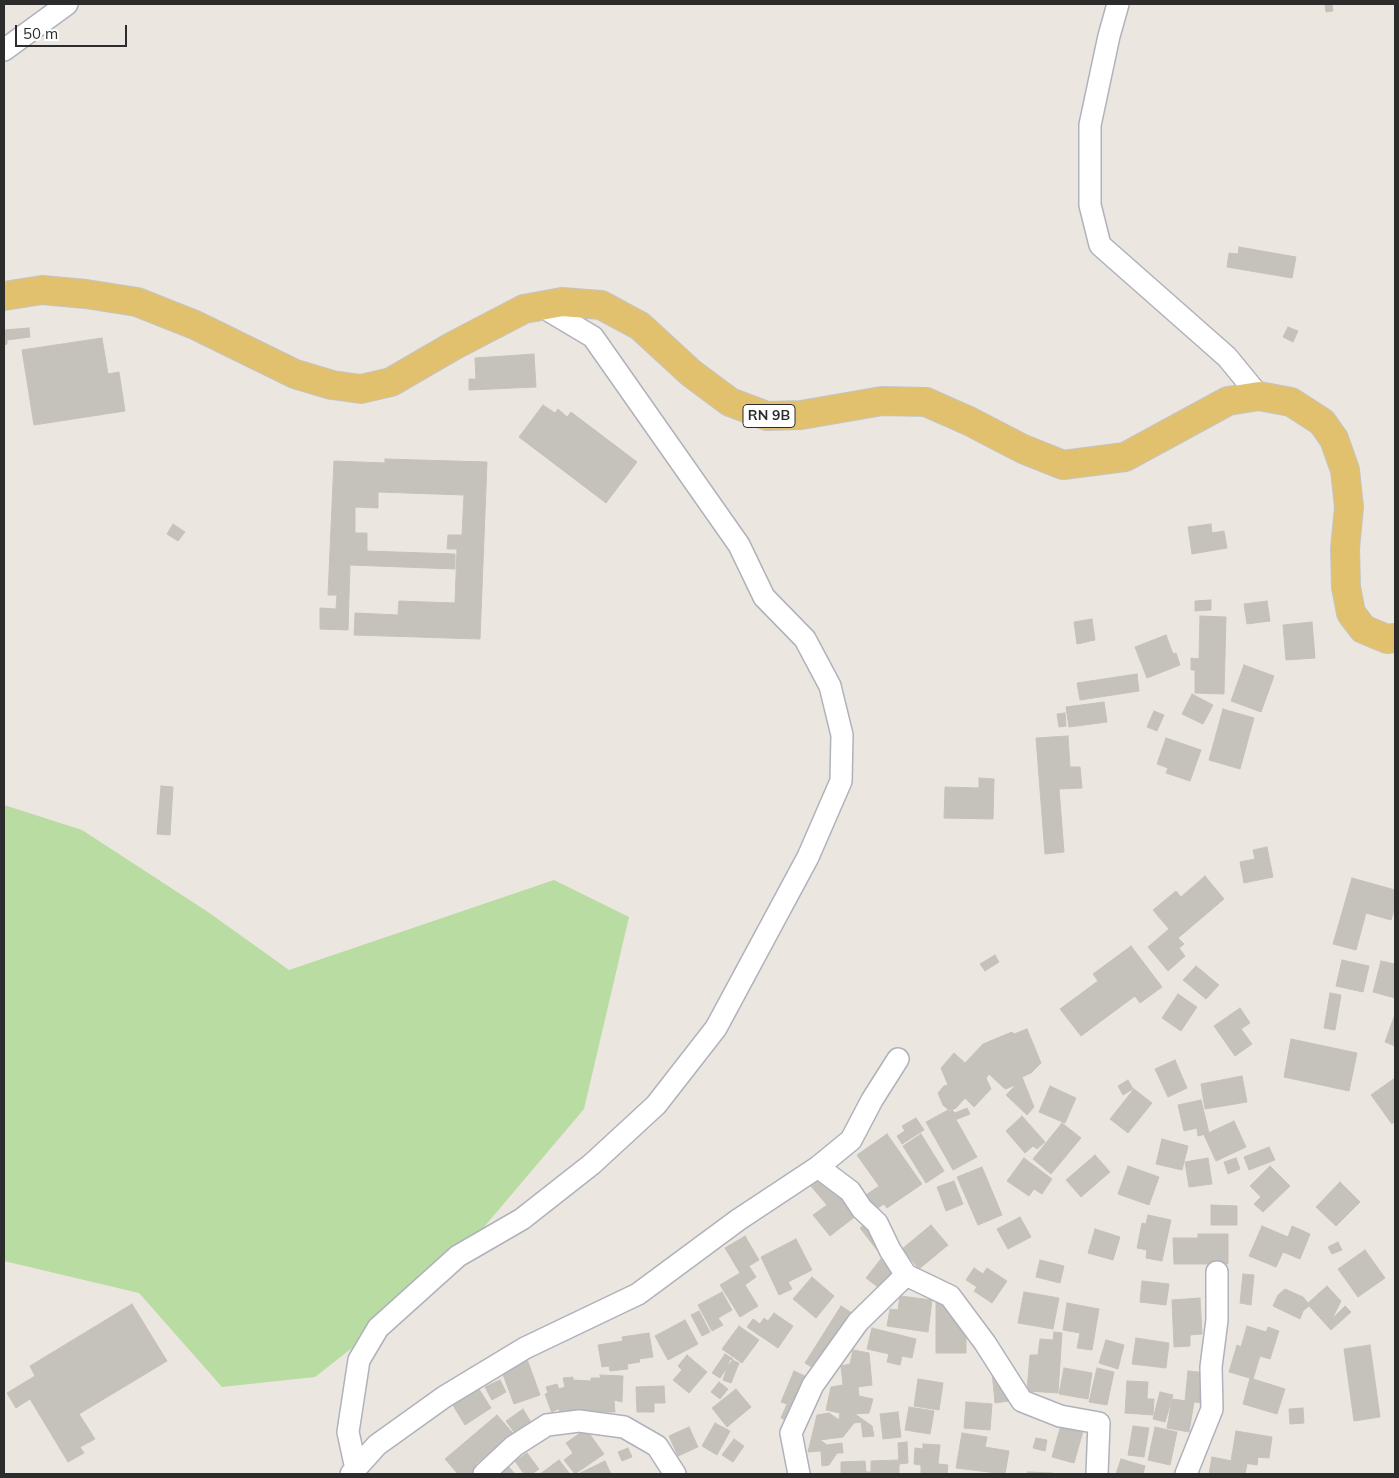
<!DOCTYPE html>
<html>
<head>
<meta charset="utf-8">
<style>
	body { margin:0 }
	#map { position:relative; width:1399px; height:1478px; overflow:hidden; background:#ece6e0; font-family:Mulish,sans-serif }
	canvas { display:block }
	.frame { position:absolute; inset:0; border:5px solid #2c2c2c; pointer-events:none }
	.scale { position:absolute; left:15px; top:25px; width:112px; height:22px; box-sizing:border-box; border:2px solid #2c2c2c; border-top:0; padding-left:6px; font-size:15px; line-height:18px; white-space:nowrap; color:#2c2c2c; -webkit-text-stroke:4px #fff; paint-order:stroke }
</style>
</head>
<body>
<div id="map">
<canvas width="1399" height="1478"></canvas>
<div class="frame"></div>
<div class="scale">50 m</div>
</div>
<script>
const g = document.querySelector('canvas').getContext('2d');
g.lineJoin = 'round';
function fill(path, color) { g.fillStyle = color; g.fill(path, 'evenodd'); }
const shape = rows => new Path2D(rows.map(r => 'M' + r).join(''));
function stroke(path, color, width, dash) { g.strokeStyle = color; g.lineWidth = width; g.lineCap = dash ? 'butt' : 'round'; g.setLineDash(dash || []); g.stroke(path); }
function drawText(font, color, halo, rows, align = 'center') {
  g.font = font + ' Mulish,sans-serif'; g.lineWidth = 4.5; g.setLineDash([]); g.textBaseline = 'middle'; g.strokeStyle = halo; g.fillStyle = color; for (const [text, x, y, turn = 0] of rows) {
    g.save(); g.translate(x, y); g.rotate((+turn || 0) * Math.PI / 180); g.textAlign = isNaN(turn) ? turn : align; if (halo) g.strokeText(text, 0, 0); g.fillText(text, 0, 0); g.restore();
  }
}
fill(shape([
	[4,805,82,830,208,912,289,970,554,880,629,917,584,1109,440,1279,315,1377,222,1387,139,1293,4,1261]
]), '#b9dca2');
const building = shape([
	[1325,4,1332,4,1333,11,1326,12,1325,4],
	[1239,247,1296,257,1292,278,1227,267,1229,253,1238,254,1239,247],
	[1288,327,1298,331,1293,342,1283,337,1288,327],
	[29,328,30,337,7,340,7,344,4,345,4,330,29,328],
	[102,338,108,374,119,372,125,411,34,425,22,350,102,338],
	[534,354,536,387,469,390,469,379,476,379,475,358,534,354],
	[543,405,555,413,558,409,567,417,571,412,637,462,606,503,519,437,543,405],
	[385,459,487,462,480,639,354,635,355,613,398,615,399,601,455,603,457,549,447,549,448,535,462,535,464,495,378,492,378,508,355,507,355,533,367,533,367,551,455,554,455,569,350,565,348,630,320,629,320,608,336,609,337,595,328,595,334,461,385,463,385,459],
	[173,524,185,532,178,541,167,534,173,524],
	[1211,524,1212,533,1224,531,1227,548,1192,554,1188,527,1211,524],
	[1211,600,1211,610,1195,611,1195,601,1211,600],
	[1267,601,1270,621,1247,624,1244,604,1267,601],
	[1200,616,1226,617,1224,694,1195,693,1195,670,1191,670,1191,658,1199,659,1200,616],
	[1092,619,1095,640,1077,644,1074,622,1092,619],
	[1312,622,1315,658,1286,660,1283,625,1312,622],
	[1166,635,1173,654,1176,653,1180,665,1147,678,1135,647,1166,635],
	[1244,665,1274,676,1261,712,1231,701,1244,665],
	[1137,674,1139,691,1080,700,1077,683,1137,674],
	[1192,694,1213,705,1203,724,1182,714,1192,694],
	[1104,702,1107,722,1069,727,1066,707,1104,702],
	[1223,709,1254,718,1240,769,1209,760,1223,709],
	[1154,711,1164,715,1157,731,1147,727,1154,711],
	[1065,713,1066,726,1059,727,1057,714,1065,713],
	[1068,736,1070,767,1080,767,1082,788,1059,789,1064,852,1045,854,1036,738,1068,736],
	[1166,738,1201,750,1190,781,1166,773,1168,768,1157,764,1166,738],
	[979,778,994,779,993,819,944,818,945,787,979,788,979,778],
	[161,786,173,787,170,835,157,834,161,786],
	[1267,847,1273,877,1244,883,1240,862,1255,859,1253,850,1267,847],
	[1205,876,1224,899,1178,938,1184,944,1179,948,1185,956,1168,971,1148,947,1169,929,1153,910,1176,891,1181,897,1205,876],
	[1352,878,1395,890,1395,907,1391,920,1366,913,1356,950,1333,944,1352,878],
	[1131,946,1162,987,1140,1003,1135,996,1081,1036,1060,1009,1098,981,1093,974,1131,946],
	[995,955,999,962,985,971,980,964,995,955],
	[1342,960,1369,966,1363,992,1336,986,1342,960],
	[1381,961,1395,964,1395,998,1373,992,1381,961],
	[1196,966,1219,985,1206,999,1183,980,1196,966],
	[1330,993,1341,995,1335,1030,1324,1028,1330,993],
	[1178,994,1197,1007,1181,1031,1162,1018,1178,994],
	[1240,1008,1250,1023,1241,1029,1252,1044,1235,1056,1214,1026,1240,1008],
	[1394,1017,1395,1018,1395,1046,1385,1042,1394,1017],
	[1027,1029,1041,1063,1031,1073,1022,1077,1034,1107,1027,1115,1006,1095,1016,1085,1005,1089,989,1074,986,1078,991,1089,974,1107,965,1098,956,1108,952,1110,955,1113,967,1108,970,1114,955,1120,953,1114,943,1105,938,1093,944,1086,948,1085,941,1068,954,1053,965,1063,983,1044,1012,1032,1014,1034,1027,1029],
	[1291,1039,1357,1053,1349,1091,1284,1077,1291,1039],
	[1175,1060,1187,1088,1168,1097,1155,1069,1175,1060],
	[1242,1076,1247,1102,1205,1109,1201,1084,1242,1076],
	[1395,1078,1395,1121,1392,1124,1371,1095,1395,1078],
	[1128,1080,1133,1089,1123,1095,1118,1086,1128,1080],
	[1050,1086,1076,1098,1065,1123,1039,1112,1050,1086],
	[1134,1089,1152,1103,1128,1133,1110,1119,1134,1089],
	[1201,1100,1209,1133,1198,1136,1197,1128,1184,1131,1178,1105,1201,1100],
	[950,1109,977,1157,953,1170,926,1122,950,1109],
	[1022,1116,1045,1142,1037,1149,1033,1146,1025,1153,1006,1131,1022,1116],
	[916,1118,924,1130,902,1144,897,1136,905,1131,902,1126,916,1118],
	[1234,1121,1246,1147,1216,1161,1204,1135,1234,1121],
	[1062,1123,1081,1138,1051,1174,1033,1159,1062,1123],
	[887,1134,922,1184,887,1208,884,1204,876,1209,866,1195,879,1186,857,1155,887,1134],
	[921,1134,944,1171,926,1183,903,1146,921,1134],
	[1162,1139,1188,1146,1182,1170,1156,1164,1162,1139],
	[1269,1147,1275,1160,1249,1170,1244,1157,1269,1147],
	[1095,1155,1110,1172,1081,1197,1066,1180,1095,1155],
	[1024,1158,1052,1179,1042,1194,1034,1189,1029,1196,1007,1181,1024,1158],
	[1208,1158,1212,1184,1189,1187,1185,1162,1208,1158],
	[1236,1158,1240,1169,1228,1174,1224,1162,1236,1158],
	[1128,1166,1159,1177,1149,1205,1118,1194,1128,1166],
	[1270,1166,1290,1186,1263,1212,1254,1204,1261,1197,1250,1186,1270,1166],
	[982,1167,1002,1215,978,1225,957,1177,982,1167],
	[828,1171,861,1212,830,1236,813,1215,827,1205,810,1185,828,1171],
	[954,1181,963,1204,946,1211,937,1187,954,1181],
	[1340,1182,1360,1202,1336,1226,1316,1207,1340,1182],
	[1211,1205,1237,1206,1237,1225,1211,1225,1211,1205],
	[1148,1215,1171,1220,1162,1261,1146,1258,1147,1250,1137,1248,1142,1223,1146,1224,1148,1215],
	[876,1216,892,1238,877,1250,860,1228,876,1216],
	[1020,1217,1031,1237,1008,1249,997,1229,1020,1217],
	[931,1225,948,1245,919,1269,902,1249,931,1225],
	[1262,1226,1288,1237,1292,1226,1310,1234,1300,1259,1283,1252,1276,1267,1249,1256,1262,1226],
	[1095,1229,1120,1237,1113,1260,1088,1253,1095,1229],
	[1198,1234,1228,1234,1228,1264,1174,1264,1173,1238,1198,1238,1198,1234],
	[745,1236,759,1260,749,1266,756,1277,745,1285,758,1306,740,1317,720,1285,740,1273,725,1248,745,1236],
	[796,1239,812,1270,788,1282,792,1289,779,1295,761,1257,796,1239],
	[1338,1242,1342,1250,1332,1254,1328,1247,1338,1242],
	[1365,1250,1385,1278,1358,1297,1338,1269,1365,1250],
	[884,1255,905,1272,887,1294,866,1278,884,1255],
	[1040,1260,1064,1266,1060,1283,1036,1277,1040,1260],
	[974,1268,983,1274,987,1268,1007,1281,992,1303,974,1291,977,1287,966,1280,974,1268],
	[1243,1274,1254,1275,1251,1305,1240,1303,1243,1274],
	[812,1277,834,1296,816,1318,793,1299,812,1277],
	[1142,1281,1169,1284,1166,1305,1140,1302,1142,1281],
	[1327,1286,1341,1301,1332,1319,1345,1306,1351,1312,1331,1330,1309,1306,1303,1311,1300,1319,1273,1306,1278,1295,1285,1289,1303,1297,1308,1303,1327,1286],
	[722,1292,732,1310,718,1318,723,1325,712,1331,698,1305,722,1292],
	[1024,1292,1059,1298,1053,1329,1018,1323,1024,1292],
	[900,1296,932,1300,928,1332,887,1326,890,1309,898,1310,900,1296],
	[936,1298,966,1322,966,1353,936,1353,936,1298],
	[1200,1298,1202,1334,1190,1335,1190,1346,1174,1347,1172,1300,1200,1298],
	[1067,1303,1099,1309,1092,1350,1077,1348,1080,1333,1063,1330,1067,1303],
	[132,1304,167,1361,79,1414,95,1439,80,1447,84,1453,68,1462,30,1399,16,1408,7,1393,35,1376,30,1366,132,1304],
	[841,1306,861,1319,825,1375,805,1363,841,1306],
	[699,1311,710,1332,702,1336,691,1315,699,1311],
	[774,1313,793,1326,778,1348,747,1327,753,1319,760,1324,764,1318,768,1321,774,1313],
	[685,1320,698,1344,668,1360,655,1336,685,1320],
	[739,1326,759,1340,742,1363,722,1349,739,1326],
	[1247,1326,1266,1332,1268,1327,1279,1331,1270,1359,1260,1356,1253,1379,1229,1372,1237,1345,1241,1347,1247,1326],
	[872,1328,916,1339,912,1358,902,1356,900,1365,887,1362,889,1354,867,1349,872,1328],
	[1054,1332,1062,1333,1058,1393,1027,1391,1030,1355,1038,1355,1040,1339,1053,1340,1054,1332],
	[649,1333,653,1357,639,1359,640,1362,627,1364,628,1369,610,1371,609,1366,602,1367,598,1345,623,1341,622,1337,649,1333],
	[1136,1338,1169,1343,1166,1368,1132,1364,1136,1338],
	[1106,1340,1124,1345,1118,1369,1099,1363,1106,1340],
	[1370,1345,1380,1417,1354,1421,1344,1349,1370,1345],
	[853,1350,869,1353,872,1385,858,1387,859,1396,873,1399,869,1413,855,1414,872,1426,874,1436,863,1437,861,1422,854,1423,843,1437,820,1440,827,1445,842,1443,843,1453,837,1453,829,1465,822,1466,821,1451,808,1452,817,1415,829,1413,839,1420,840,1413,826,1410,831,1387,843,1385,841,1366,850,1364,853,1350],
	[725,1354,733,1359,720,1378,712,1373,725,1354],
	[687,1355,707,1372,689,1393,673,1380,682,1370,678,1366,687,1355],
	[527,1359,540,1395,514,1404,501,1369,527,1359],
	[730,1359,739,1363,731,1383,723,1380,730,1359],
	[1064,1368,1092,1373,1088,1399,1059,1394,1064,1368],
	[1097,1368,1114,1372,1107,1405,1089,1402,1097,1368],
	[1005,1370,1009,1401,995,1403,992,1372,1005,1370],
	[794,1371,816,1381,798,1425,781,1418,787,1404,781,1402,794,1371],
	[1188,1371,1217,1374,1213,1404,1185,1401,1188,1371],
	[600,1375,623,1376,622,1402,614,1400,615,1412,574,1412,562,1417,559,1409,553,1411,555,1415,553,1416,545,1394,548,1393,546,1387,557,1384,559,1389,565,1387,563,1378,573,1377,573,1380,591,1381,591,1378,601,1378,600,1375],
	[1250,1378,1285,1389,1277,1414,1243,1404,1250,1378],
	[918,1379,943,1383,939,1410,914,1406,918,1379],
	[500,1380,506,1392,492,1400,485,1387,500,1380],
	[1127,1381,1148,1382,1147,1399,1154,1399,1153,1415,1125,1413,1127,1381],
	[719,1382,728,1389,720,1399,711,1392,719,1382],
	[477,1386,491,1408,465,1425,451,1402,477,1386],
	[664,1386,665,1403,654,1403,654,1412,637,1412,636,1387,664,1386],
	[736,1389,751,1407,727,1427,712,1408,736,1389],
	[1160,1392,1173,1395,1165,1422,1153,1419,1160,1392],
	[1172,1399,1194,1402,1189,1432,1167,1428,1172,1399],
	[966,1402,992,1404,990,1430,964,1428,966,1402],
	[909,1407,934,1411,930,1434,905,1430,909,1407],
	[1303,1408,1304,1423,1290,1424,1289,1409,1303,1408],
	[523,1409,535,1429,519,1439,506,1421,523,1409],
	[898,1412,901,1437,883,1439,880,1414,898,1412],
	[497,1415,518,1439,504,1451,499,1445,476,1464,483,1474,458,1474,445,1459,497,1415],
	[715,1423,730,1431,717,1455,702,1446,715,1423],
	[1061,1425,1083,1431,1074,1463,1052,1457,1061,1425],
	[1133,1426,1149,1428,1144,1457,1128,1455,1133,1426],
	[689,1427,698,1447,678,1456,669,1436,689,1427],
	[1155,1427,1177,1432,1170,1465,1148,1460,1155,1427],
	[586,1429,604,1454,575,1474,564,1460,573,1453,566,1443,586,1429],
	[1236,1431,1272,1437,1269,1458,1258,1457,1257,1465,1231,1461,1236,1431],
	[962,1433,987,1437,985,1447,1009,1451,1005,1474,956,1468,962,1433],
	[1036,1438,1047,1440,1045,1451,1033,1448,1036,1438],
	[734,1439,744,1446,733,1462,722,1455,734,1439],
	[907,1442,908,1463,899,1464,898,1443,907,1442],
	[923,1444,940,1445,938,1464,948,1465,947,1474,921,1474,921,1465,914,1464,915,1448,923,1449,923,1444],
	[628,1448,632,1457,622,1461,618,1452,628,1448],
	[527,1453,539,1469,532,1474,524,1474,515,1461,527,1453],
	[1212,1457,1247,1464,1245,1474,1209,1474,1212,1457],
	[1121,1459,1145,1466,1143,1474,1116,1474,1121,1459],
	[559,1460,570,1474,540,1474,559,1460],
	[899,1460,899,1474,841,1474,841,1462,865,1461,866,1472,871,1472,871,1461,899,1460],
	[605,1461,611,1474,581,1474,580,1473,605,1461],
	[508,1466,515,1474,498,1474,508,1466],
	[1028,1472,1053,1473,1053,1474,1027,1474,1028,1472]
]);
fill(building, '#c5c1bb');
stroke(building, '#c7c2b9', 1);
const minor = shape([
	[1118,4,1109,36,1090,125,1090,205,1100,245,1227,357,1259,396],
	[4,50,67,4],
	[818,1167,850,1191,862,1209,877,1223,890,1250,906,1275,950,1296,985,1343,1022,1401,1060,1416,1099,1423,1097,1474],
	[356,1469,348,1432,359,1360,378,1328,458,1256,522,1219,592,1164,656,1105,716,1028,808,857,841,781,842,735,830,686,805,639,764,597,739,545,593,337,541,306],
	[351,1474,377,1445,444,1397,525,1348,638,1294,738,1220,818,1167,851,1140,872,1100,898,1059],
	[484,1474,514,1446,547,1425,579,1421,624,1427,657,1446,675,1474],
	[799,1474,791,1433,813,1385,858,1322,906,1275],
	[1186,1474,1212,1409,1211,1367,1217,1320,1217,1272]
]);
const major = shape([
	[4,296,42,290,86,294,137,302,195,325,295,374,332,385,361,389,391,382,453,346,524,309,562,302,601,305,640,326,691,373,730,402,767,416,801,415,882,401,926,402,969,421,1023,449,1063,465,1125,457,1228,401,1259,396,1291,402,1322,422,1334,439,1345,470,1349,507,1345,549,1346,587,1351,613,1363,629,1387,639,1395,638]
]);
stroke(minor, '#b0b2bb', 24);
stroke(major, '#c4c4c4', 30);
stroke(minor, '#fff', 21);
stroke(major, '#e2c16e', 28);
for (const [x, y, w] of [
	[769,416,52]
]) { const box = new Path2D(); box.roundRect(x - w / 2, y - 11.5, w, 23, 4); g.fillStyle = '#fff'; g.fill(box); stroke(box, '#2c2c2c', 1); }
drawText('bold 14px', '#2c2c2c', null, [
	["RN 9B",769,416]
]);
</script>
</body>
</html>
